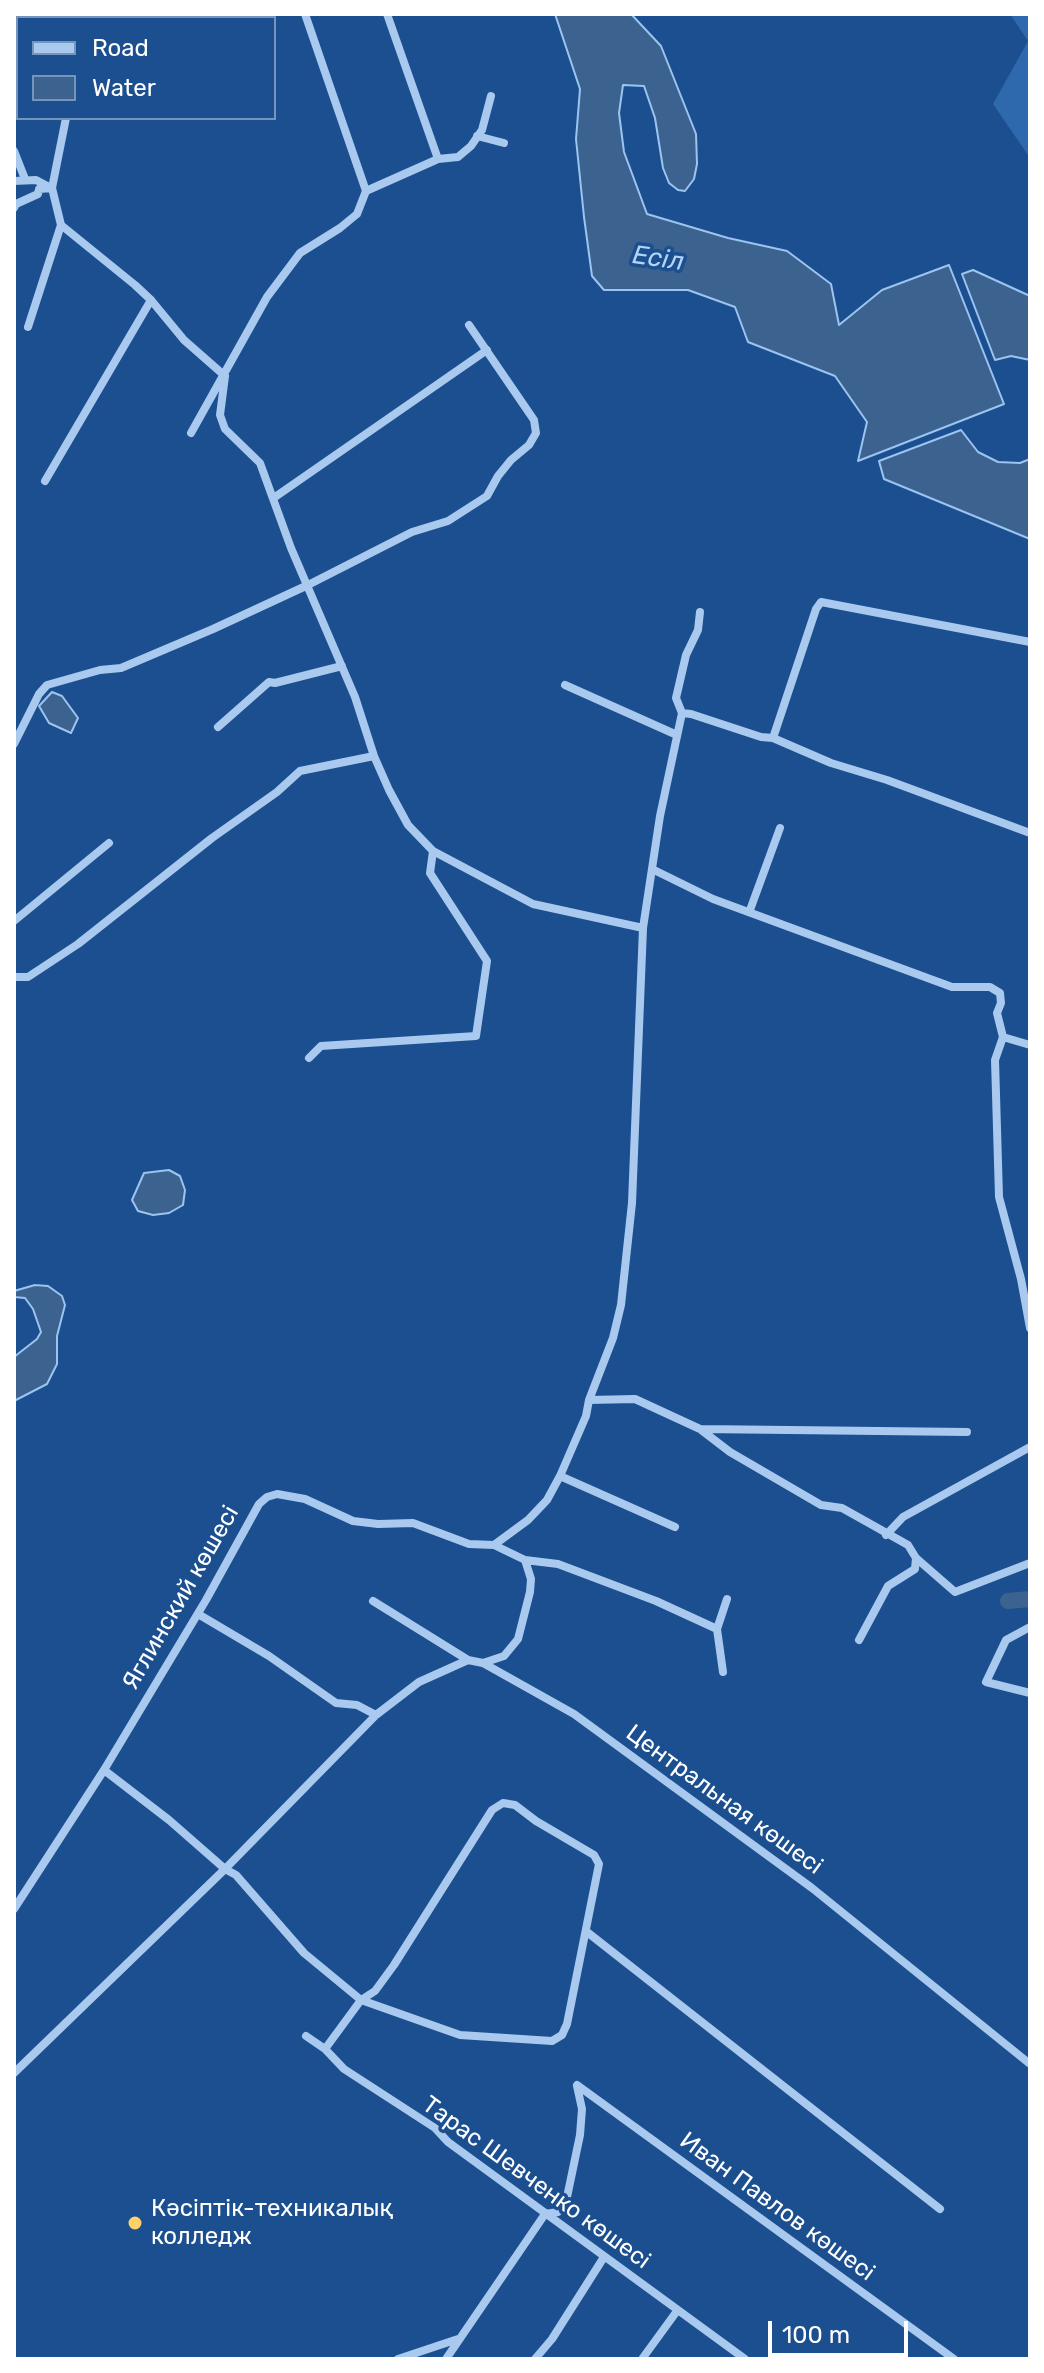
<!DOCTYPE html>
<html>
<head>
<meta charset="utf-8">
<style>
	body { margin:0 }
	#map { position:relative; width:1044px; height:2373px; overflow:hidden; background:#1b4f8f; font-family:Rubik,sans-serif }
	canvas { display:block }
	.frame { position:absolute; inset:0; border:16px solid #fff; pointer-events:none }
	.legend { position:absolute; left:16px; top:16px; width:260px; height:104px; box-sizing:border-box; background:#1b4f8f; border:2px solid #7695bc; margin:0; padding:10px 14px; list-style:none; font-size:24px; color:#fff }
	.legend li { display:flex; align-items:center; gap:16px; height:40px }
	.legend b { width:40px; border:2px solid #7695bc }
	.scale { position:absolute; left:768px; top:2321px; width:140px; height:36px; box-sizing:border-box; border:4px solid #fff; border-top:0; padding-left:10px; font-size:24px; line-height:28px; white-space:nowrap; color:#fff; -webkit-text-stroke:6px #1b4f8f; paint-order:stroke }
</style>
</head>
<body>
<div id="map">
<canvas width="1044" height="2373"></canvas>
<div class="frame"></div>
<ul class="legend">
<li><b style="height:10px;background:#a9c9ee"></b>Road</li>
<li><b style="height:22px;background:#3c6290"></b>Water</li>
</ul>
<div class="scale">100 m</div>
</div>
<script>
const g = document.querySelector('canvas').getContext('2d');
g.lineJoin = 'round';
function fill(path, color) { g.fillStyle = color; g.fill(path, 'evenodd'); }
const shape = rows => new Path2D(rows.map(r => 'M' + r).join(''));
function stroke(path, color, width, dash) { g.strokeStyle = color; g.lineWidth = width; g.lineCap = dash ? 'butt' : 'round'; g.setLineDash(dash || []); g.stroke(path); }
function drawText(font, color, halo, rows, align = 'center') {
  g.font = font + ' Rubik,sans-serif'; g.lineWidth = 7; g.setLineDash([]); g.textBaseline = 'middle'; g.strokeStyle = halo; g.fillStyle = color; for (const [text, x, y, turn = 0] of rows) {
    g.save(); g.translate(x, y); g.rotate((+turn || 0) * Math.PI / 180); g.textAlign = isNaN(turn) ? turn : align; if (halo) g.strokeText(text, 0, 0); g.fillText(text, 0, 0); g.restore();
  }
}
fill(shape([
	[1010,14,1030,14,1030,158,993,104,1028,41]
]), '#2e69ad');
const water = shape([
	[555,14,631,14,661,46,696,134,697,164,694,179,685,191,678,190,669,183,663,168,655,118,644,86,623,85,619,113,624,152,647,214,728,238,787,251,831,284,839,325,882,290,949,265,1004,404,858,461,867,422,835,376,748,342,735,307,688,290,604,290,592,276,584,217,576,139,580,89,555,14],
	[973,270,1030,296,1030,360,1011,356,995,360,962,274,973,270],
	[961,430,978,452,998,462,1020,463,1030,459,1030,539,884,479,879,461,961,430],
	[52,692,62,696,78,718,71,733,49,723,39,706,52,692],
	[169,1170,180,1176,185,1190,183,1205,169,1213,153,1215,138,1211,132,1200,144,1173,169,1170],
	[35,1285,48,1286,62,1296,65,1305,57,1336,57,1364,47,1384,14,1401,14,1357,37,1339,41,1332,33,1309,25,1298,14,1297,14,1291,35,1285]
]);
fill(water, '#3c6290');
stroke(water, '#9cc4f0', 2);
stroke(shape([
	[1008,1601,1030,1599]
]), '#3c6290', 16);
stroke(shape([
	[90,14,90,18],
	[305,14,366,191],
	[387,14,438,159],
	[66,118,52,188,61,225,135,285,151,300,184,340,225,376],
	[477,136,504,143],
	[14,151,25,179],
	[14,181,36,180,51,188],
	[14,208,16,204,38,194,39,189,52,188],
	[28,327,61,225],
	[225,376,220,415,225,429,260,463,291,548,355,697,374,756,389,790,408,825,433,851,533,904,643,928],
	[191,433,267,297,300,253,340,228,357,214,366,191,438,159,458,157,471,146,482,130,491,96],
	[45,481,151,300],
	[275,497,487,350],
	[565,685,677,735],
	[682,713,691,714,761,737,773,738,831,763,887,780,1030,833],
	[218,727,269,682,275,683,342,666],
	[773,738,816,609,821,602,1030,642],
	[14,744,39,694,47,685,100,670,121,668,213,629,308,585,412,532,448,521,487,496,498,476,511,460,529,445,536,433,534,420,469,325],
	[652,869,713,899,952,987,990,987,1000,993,1001,1003,997,1013,1003,1037,1030,1045],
	[750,910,780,828],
	[14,921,109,843],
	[14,977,28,977,78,944,212,838,277,792,300,771,374,756],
	[1003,1037,995,1060,999,1197,1021,1279,1030,1328],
	[309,1058,321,1046,476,1036,487,961,430,873,433,851],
	[589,1400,613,1338,621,1305,632,1203,643,928,660,816,682,713,676,698,686,655,698,630,700,612],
	[700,1429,967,1432],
	[560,1476,675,1527],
	[886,1535,903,1517,1030,1447],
	[494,1545,525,1560,558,1564,656,1601,717,1629,727,1599],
	[373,1601,468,1660,483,1663,574,1714,812,1888,1030,2064],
	[198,1614,269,1656,336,1703,357,1705,376,1715],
	[1030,1627,1006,1640,986,1682,1030,1693],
	[717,1629,723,1672],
	[859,1640,888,1586,915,1569,916,1558],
	[483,1663,504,1656,518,1639,530,1592,531,1579,525,1560],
	[104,1770,169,1820,225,1869,236,1875,304,1953,361,2000,460,2035,552,2041,562,2035,567,2024,599,1864,594,1855,536,1821,515,1805,503,1803,492,1810,394,1965,375,1991,361,2000,325,2049],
	[14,1909,104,1770,206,1600,259,1504,267,1497,277,1494,305,1499,353,1521,378,1524,413,1523,469,1544,494,1545,528,1520,547,1500,560,1476,586,1416,589,1400,635,1399,700,1429,730,1452,821,1505,842,1508,908,1545,916,1558,955,1592,1030,1563],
	[587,1932,940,2209],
	[306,2036,325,2049,344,2069,435,2128,448,2142,745,2359],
	[14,2073,225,1869,376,1715,419,1682,468,1660],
	[577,2085,954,2359],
	[398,2359,458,2339],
	[446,2359,545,2214,558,2212,566,2202,580,2135,582,2109,577,2086],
	[535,2359,552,2339,604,2257],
	[642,2359,677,2311]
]), '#a9c9ee', 8);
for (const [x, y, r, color] of [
	[135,2223,8,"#ffd166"]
]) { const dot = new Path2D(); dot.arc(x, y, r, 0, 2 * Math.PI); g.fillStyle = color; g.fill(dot); stroke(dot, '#1b4f8f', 3); }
drawText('24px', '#fff', '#1b4f8f', [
	["Яглинский көшесі",181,1598,-60],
	["Центральная көшесі",724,1800,36],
	["Тарас Шевченко көшесі",536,2183,36],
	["Иван Павлов көшесі",777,2207,36]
]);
drawText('24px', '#fff', '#1b4f8f', [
	["Кәсіптік-техникалық",151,2209],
	["колледж",151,2237]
], 'left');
drawText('italic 26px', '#b5d3f5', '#1b4f8f', [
	["Есіл",658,259,8]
]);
</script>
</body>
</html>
